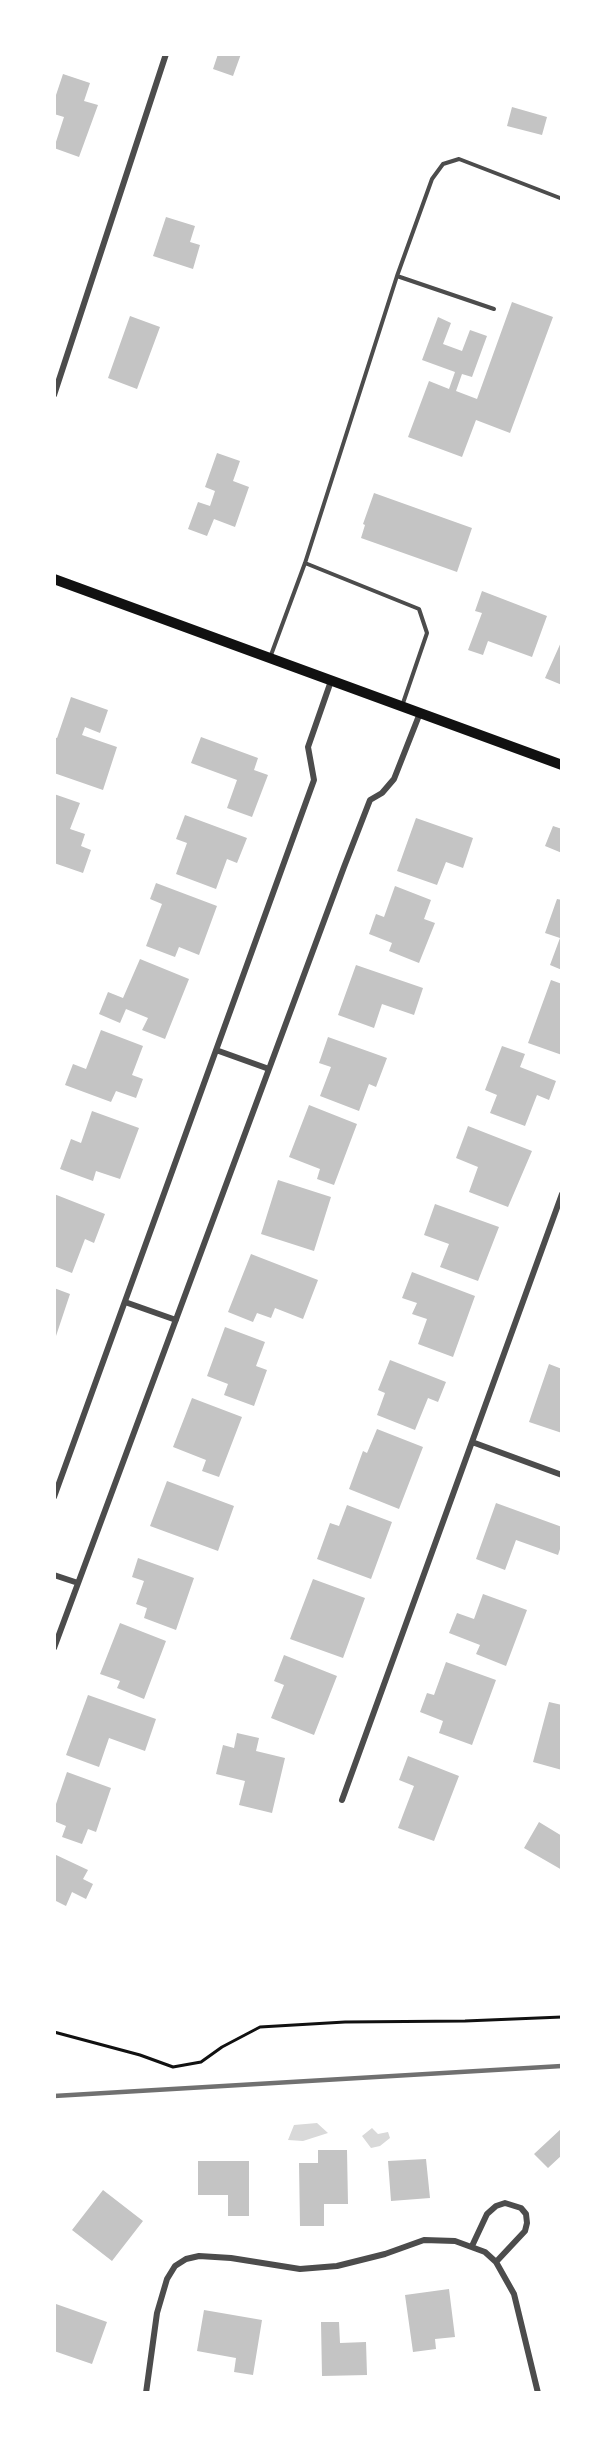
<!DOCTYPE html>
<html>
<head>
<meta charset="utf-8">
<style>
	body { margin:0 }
	#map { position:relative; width:616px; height:2447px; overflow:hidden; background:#fff; font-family:"Asap Condensed",sans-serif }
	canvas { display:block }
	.frame { position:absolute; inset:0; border:56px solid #fff; pointer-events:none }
</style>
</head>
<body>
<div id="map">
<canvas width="616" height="2447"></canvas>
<div class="frame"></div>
</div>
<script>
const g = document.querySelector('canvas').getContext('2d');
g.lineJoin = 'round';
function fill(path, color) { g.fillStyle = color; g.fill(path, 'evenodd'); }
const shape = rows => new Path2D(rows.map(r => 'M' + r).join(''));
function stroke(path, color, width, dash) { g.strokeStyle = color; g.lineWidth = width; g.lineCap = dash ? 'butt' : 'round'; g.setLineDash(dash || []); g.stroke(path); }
fill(shape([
	[317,2123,328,2133,303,2141,288,2140,294,2125],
	[372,2128,378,2134,388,2132,390,2138,380,2146,371,2148,362,2136]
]), '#d9d9d9');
fill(shape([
	[218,54,241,54,233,76,213,69],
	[63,74,90,83,84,101,98,105,79,157,54,148,64,117,54,114,54,101],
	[512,107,547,117,542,135,507,126],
	[166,217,195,226,190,242,200,245,193,269,153,256],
	[512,302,553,317,510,433,476,420,462,457,408,437,429,381,449,389,455,372,422,360,438,317,451,323,443,344,462,351,470,330,487,336,472,377,462,374,456,391,477,399],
	[130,316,160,327,137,389,108,378],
	[217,453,240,461,233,481,249,487,235,527,214,519,207,536,188,529,198,502,210,506,215,491,205,487],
	[374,493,472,528,457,572,361,538,365,525,363,524],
	[482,591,547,616,532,657,488,641,483,655,468,650,482,613,475,611],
	[562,640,562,685,545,678],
	[71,697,108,710,100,733,85,727,82,735,117,747,103,790,54,773,56,762,54,761,54,737,57,738],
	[201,737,258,758,254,770,268,775,252,817,227,808,237,780,191,763],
	[54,794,80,803,70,829,85,834,81,846,91,850,83,873,54,863],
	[185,815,247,838,237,863,227,859,216,889,176,874,187,843,176,839],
	[416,818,473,838,463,868,446,862,437,885,397,871],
	[553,826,562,829,562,853,545,846],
	[156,883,217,906,199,955,179,947,175,957,146,946,162,904,150,899],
	[395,886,431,900,424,919,435,923,419,963,389,951,392,943,369,934,376,914,384,917],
	[557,899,562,900,562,970,550,965,560,938,545,933],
	[140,959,189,979,165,1039,142,1030,148,1018,126,1009,120,1023,99,1014,108,992,123,998],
	[356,965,423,988,414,1015,382,1004,374,1028,338,1015],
	[551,980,562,984,562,1055,528,1043],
	[101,1030,143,1046,132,1075,143,1079,136,1098,116,1091,111,1102,65,1085,73,1064,86,1069],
	[328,1037,387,1058,376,1087,369,1084,359,1111,320,1096,331,1067,319,1063],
	[502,1046,525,1054,520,1067,556,1081,549,1100,537,1095,525,1126,490,1113,497,1095,485,1090],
	[309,1105,357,1124,334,1185,317,1179,320,1169,289,1157],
	[92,1111,139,1128,120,1179,96,1171,93,1181,60,1169,71,1139,81,1143],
	[468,1126,532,1151,508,1207,469,1192,478,1167,456,1158],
	[278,1180,331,1197,314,1251,261,1234],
	[54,1194,105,1214,94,1243,85,1239,72,1273,54,1266],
	[435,1204,499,1227,478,1281,440,1267,449,1244,424,1235],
	[251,1254,318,1280,303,1319,275,1308,271,1318,257,1313,253,1322,228,1312],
	[412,1272,475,1296,453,1357,418,1344,427,1319,412,1314,417,1303,402,1298],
	[54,1288,70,1294,54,1342],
	[225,1327,265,1342,256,1366,267,1370,254,1406,224,1395,228,1384,207,1376],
	[390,1360,446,1382,438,1402,428,1398,415,1430,377,1415,385,1393,378,1390],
	[549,1364,562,1369,562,1433,529,1422],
	[192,1398,242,1417,219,1477,202,1471,206,1460,173,1447],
	[377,1429,423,1447,399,1509,349,1489,363,1451,367,1453],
	[167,1481,234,1506,218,1551,150,1526],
	[496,1503,562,1527,562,1543,558,1555,516,1540,505,1570,476,1559],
	[347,1505,392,1522,371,1579,317,1559,330,1523,339,1526],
	[138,1558,194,1578,176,1630,144,1618,147,1608,136,1604,144,1581,132,1577],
	[313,1579,365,1598,343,1658,290,1639],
	[483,1594,527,1610,506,1666,476,1654,480,1645,449,1633,457,1613,474,1619],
	[120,1623,166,1641,144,1699,117,1688,120,1681,100,1674],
	[284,1655,337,1676,314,1735,271,1718,284,1685,274,1681],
	[446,1662,496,1680,472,1745,439,1733,443,1721,420,1712,427,1693,434,1695],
	[88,1695,156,1719,145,1751,109,1738,99,1767,66,1755],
	[549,1702,562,1705,562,1770,533,1762],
	[237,1733,259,1738,256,1751,285,1758,272,1813,239,1805,245,1781,216,1774,223,1745,234,1748],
	[408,1756,459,1776,434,1841,398,1828,414,1786,399,1780],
	[67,1772,111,1788,96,1832,88,1829,82,1844,62,1837,66,1826,54,1821,54,1804,56,1804],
	[539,1822,562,1836,562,1870,524,1848],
	[54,1854,88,1870,83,1879,93,1884,86,1899,72,1892,66,1906,54,1900],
	[562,2128,562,2155,548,2168,534,2154],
	[318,2150,347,2150,348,2204,324,2204,324,2226,300,2226,299,2163,318,2163],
	[426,2159,430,2198,391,2201,388,2161],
	[198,2161,249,2161,249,2216,228,2216,228,2195,198,2195],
	[103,2190,143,2221,112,2261,72,2230],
	[449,2289,455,2337,435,2339,436,2349,413,2352,405,2295],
	[56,2304,107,2322,92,2364,54,2351,54,2309],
	[204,2310,262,2320,253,2375,234,2372,236,2358,197,2351],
	[321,2322,339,2322,340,2343,366,2342,367,2375,322,2376]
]), '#c4c4c4');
stroke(shape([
	[54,2032,140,2055,173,2067,201,2062,222,2047,260,2027,345,2022,465,2021,562,2017]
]), '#111', 3);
stroke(shape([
	[397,276,432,179,443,164,459,159,560,198],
	[305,563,419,609,427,633,402,706],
	[271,655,305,563,397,276,494,309]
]), '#4c4c4c', 4);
stroke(shape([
	[54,395,166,54],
	[216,1050,269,1069],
	[125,1302,176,1320],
	[472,1442,562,1475],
	[54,1497,314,780,308,747,331,681],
	[54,1575,78,1583],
	[54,1648,344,867,370,800,382,793,394,779,420,713],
	[342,1800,562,1194],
	[472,2246,487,2214,496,2206,505,2203,521,2208,526,2214,527,2223,525,2231,496,2262],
	[146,2393,157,2313,167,2279,175,2266,186,2259,199,2256,231,2258,300,2269,337,2266,385,2254,424,2240,455,2241,485,2252,496,2262,514,2294,538,2393]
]), '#4c4c4c', 6);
stroke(shape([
	[54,579,562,765]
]), '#111', 10);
stroke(shape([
	[54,2096,562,2066]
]), '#707070', 4.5);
</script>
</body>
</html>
